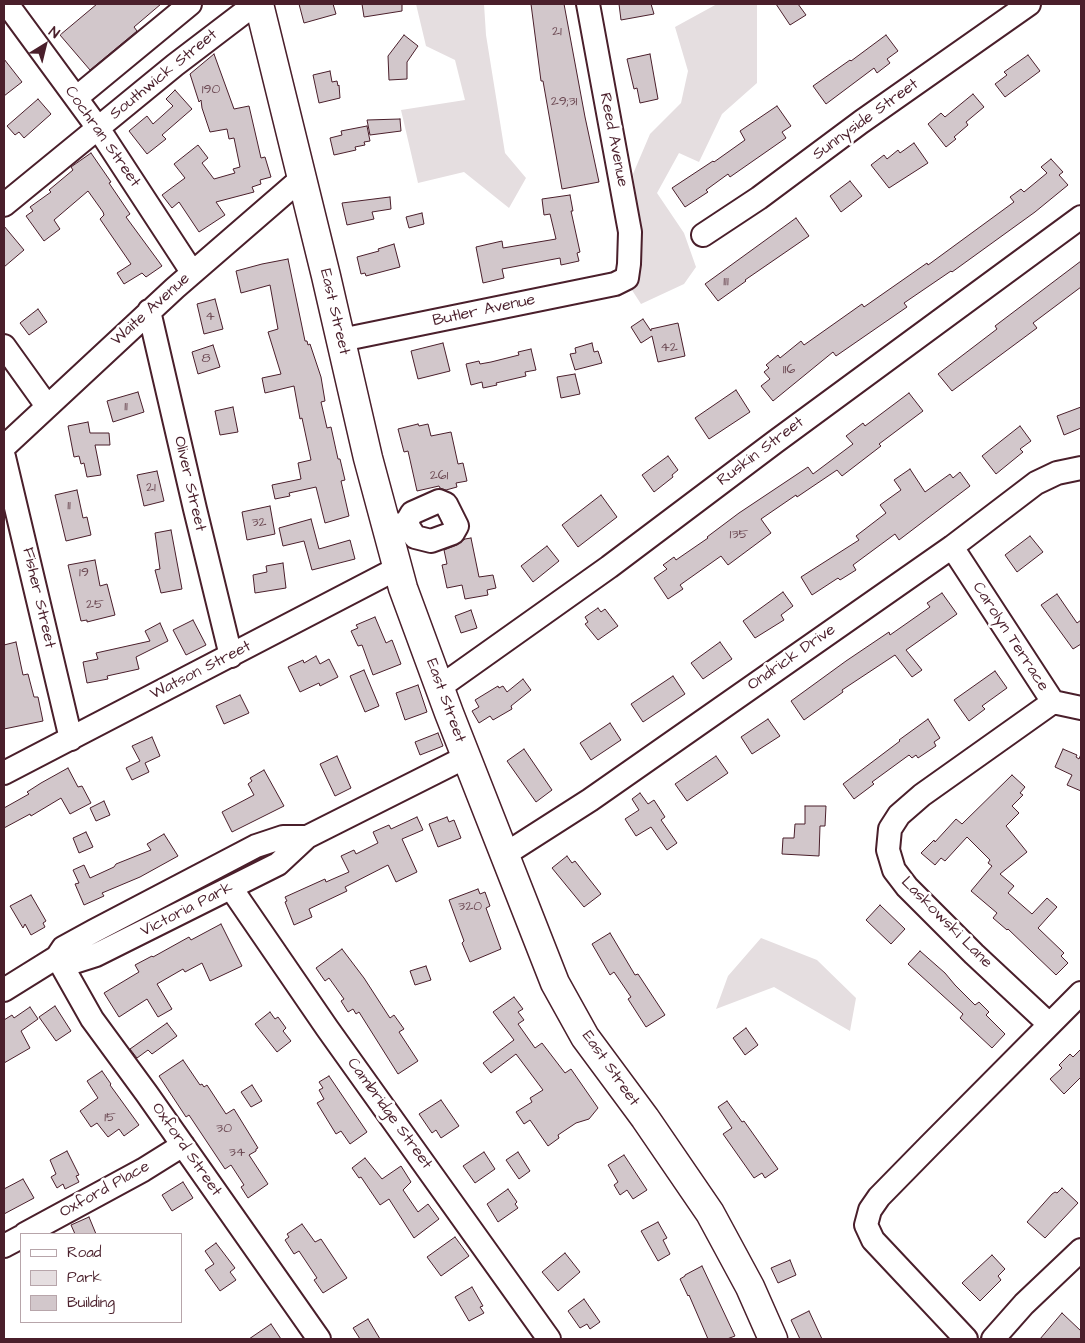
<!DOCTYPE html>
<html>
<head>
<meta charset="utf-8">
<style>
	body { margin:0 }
	#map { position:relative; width:1085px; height:1343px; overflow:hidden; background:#fff; font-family:"Architects Daughter",sans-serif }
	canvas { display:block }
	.frame { position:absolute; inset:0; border:5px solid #4a1f2b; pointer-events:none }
	.legend { position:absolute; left:20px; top:1233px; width:162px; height:90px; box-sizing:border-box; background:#fff; border:1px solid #b7a5aa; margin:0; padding:6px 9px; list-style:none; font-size:15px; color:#4a1f2b }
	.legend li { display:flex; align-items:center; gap:10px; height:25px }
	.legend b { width:25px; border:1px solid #b7a5aa }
	.north { position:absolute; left:20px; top:20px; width:50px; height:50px; -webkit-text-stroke:4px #fff; paint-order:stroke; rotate:36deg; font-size:14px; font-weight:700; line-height:20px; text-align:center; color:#4a1f2b }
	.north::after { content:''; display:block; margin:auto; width:18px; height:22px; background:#4a1f2b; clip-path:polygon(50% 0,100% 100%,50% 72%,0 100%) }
</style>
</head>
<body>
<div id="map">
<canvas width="1085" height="1343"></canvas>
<div class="frame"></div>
<ul class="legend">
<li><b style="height:6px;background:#fff"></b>Road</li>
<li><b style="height:14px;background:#e5dee0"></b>Park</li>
<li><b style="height:14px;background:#d2c7cb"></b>Building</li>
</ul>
<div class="north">N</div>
</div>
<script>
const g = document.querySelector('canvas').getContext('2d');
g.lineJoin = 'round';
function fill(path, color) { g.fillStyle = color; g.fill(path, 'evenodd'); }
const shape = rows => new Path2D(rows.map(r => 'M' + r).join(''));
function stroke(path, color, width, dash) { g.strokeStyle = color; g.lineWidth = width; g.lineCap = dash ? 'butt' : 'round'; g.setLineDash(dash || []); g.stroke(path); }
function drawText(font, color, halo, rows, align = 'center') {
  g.font = font + ' "Architects Daughter",sans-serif'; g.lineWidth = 5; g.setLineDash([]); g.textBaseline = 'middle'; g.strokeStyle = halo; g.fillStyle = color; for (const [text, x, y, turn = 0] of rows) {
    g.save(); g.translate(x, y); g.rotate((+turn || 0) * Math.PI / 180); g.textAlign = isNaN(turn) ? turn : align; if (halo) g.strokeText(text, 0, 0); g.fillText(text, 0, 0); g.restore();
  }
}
fill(shape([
	[416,4,484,4,486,35,505,153,526,178,509,208,464,172,418,183,401,110,465,100,455,60,426,46],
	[717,4,757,4,757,83,722,114,699,162,679,153,657,193,684,233,696,267,684,284,641,304,630,287,639,272,642,245,633,174,650,134,681,103,688,71,675,27],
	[761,938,817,960,856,998,850,1031,774,987,716,1009,728,976]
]), '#e5dee0');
const building = shape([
	[97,4,161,4,134,27,137,31,90,70,60,35,97,4],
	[299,4,333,4,336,14,304,23,299,4],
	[362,4,402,4,402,11,364,17,362,4],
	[531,4,564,4,585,117,599,182,562,189,543,81,541,81,531,4],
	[619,4,651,4,654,14,621,20,619,4],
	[776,4,798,4,806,15,790,25,776,4],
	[404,35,418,46,407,62,407,79,389,80,388,56,404,35],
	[886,35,898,51,887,59,890,63,877,73,874,68,826,104,813,86,850,60,851,61,886,35],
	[214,54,234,109,249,106,261,158,265,157,271,177,260,180,261,184,252,187,254,192,216,202,225,215,199,232,179,202,172,208,162,195,185,178,174,164,198,145,208,158,202,163,214,179,235,173,233,169,240,167,234,138,229,139,227,129,210,132,202,108,201,100,199,102,190,74,214,54],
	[650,54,658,99,640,103,637,88,634,89,627,59,650,54],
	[1028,55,1040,71,1005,97,995,84,1007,75,1004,72,1028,55],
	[4,59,22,82,4,96,4,59],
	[330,71,332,82,337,81,338,86,339,85,340,98,319,103,313,75,330,71],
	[175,90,192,109,162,135,166,139,147,154,129,131,147,116,153,124,173,106,166,99,175,90],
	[973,94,984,107,966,122,968,125,954,137,956,139,946,147,928,124,941,113,945,117,973,94],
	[38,99,51,114,24,138,19,132,15,135,7,126,38,99],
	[777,106,791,126,782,132,786,138,730,177,728,174,706,190,708,192,685,207,672,188,713,161,714,162,745,140,740,131,777,106],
	[400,119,401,131,370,135,367,120,400,119],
	[367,126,370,141,364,142,365,145,355,147,356,150,334,155,330,138,342,135,341,131,367,126],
	[914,143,928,163,889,188,871,165,884,155,887,159,898,150,900,153,914,143],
	[91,153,111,182,109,183,130,214,126,217,162,266,146,277,142,273,124,284,117,273,131,264,100,219,104,215,103,212,88,191,54,220,60,229,44,241,26,216,33,211,30,207,51,192,49,190,73,170,71,167,91,153],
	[1051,159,1063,172,1059,175,1068,185,1035,212,952,272,951,271,904,303,907,307,836,356,833,352,773,401,761,386,770,379,764,372,769,368,766,365,778,355,780,358,801,341,804,345,862,304,864,307,927,263,928,265,1014,202,1010,197,1021,189,1024,192,1047,173,1041,167,1051,159],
	[850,181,862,196,841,212,830,196,850,181],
	[570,195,573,211,571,211,580,252,577,253,579,261,561,265,560,258,502,269,504,278,483,283,476,247,502,241,503,248,556,239,550,214,544,215,542,199,570,195],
	[390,197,391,209,372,212,374,219,347,225,342,203,390,197],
	[422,213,424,224,409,228,406,217,422,213],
	[796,218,809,236,745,280,746,281,718,301,705,284,796,218],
	[4,226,24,250,4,267,4,226],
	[394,244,400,267,366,276,365,273,361,274,357,257,379,251,378,249,394,244],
	[288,259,305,341,307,341,308,345,310,344,321,377,325,401,321,402,327,428,331,427,338,459,340,459,345,480,341,481,349,516,325,523,316,487,289,493,290,496,275,499,272,485,301,479,298,463,311,460,302,418,300,419,294,386,265,393,262,378,281,374,268,332,278,329,270,285,241,293,236,271,262,264,288,259],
	[1081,261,1081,287,1033,323,1037,328,952,391,938,374,997,329,995,326,1081,261],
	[215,299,223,329,204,334,197,304,215,299],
	[38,309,47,322,29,335,20,323,38,309],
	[643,319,651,331,651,329,678,323,685,356,658,362,652,336,641,343,631,327,643,319],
	[443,343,450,371,418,379,411,351,443,343],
	[592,343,594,352,598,351,602,363,575,370,570,354,576,353,575,348,592,343],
	[213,345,220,367,198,374,192,352,213,345],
	[531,349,536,370,525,372,526,376,496,383,497,385,483,388,482,382,471,385,466,364,479,361,480,364,491,362,519,355,518,352,531,349],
	[575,374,580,394,561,398,557,377,575,374],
	[736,390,750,412,709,439,695,418,736,390],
	[138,392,144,412,113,422,107,401,138,392],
	[909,393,923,411,879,444,881,446,842,476,837,470,797,497,796,495,761,519,771,533,728,565,721,556,680,585,683,589,668,599,654,578,667,569,663,565,674,557,676,560,708,538,707,537,739,513,808,467,813,474,853,444,846,436,863,423,865,426,909,393],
	[233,407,238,432,220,435,215,411,233,407],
	[1081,407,1081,428,1064,435,1057,416,1081,407],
	[88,422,90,433,109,433,110,445,95,445,101,475,87,477,84,463,81,464,79,456,74,457,68,426,88,422],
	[418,424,419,426,428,424,431,436,451,432,458,464,463,463,467,481,456,483,457,487,446,490,440,488,439,486,417,491,408,451,404,452,398,429,418,424],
	[1020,426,1031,441,1020,449,1023,452,996,474,982,456,1020,426],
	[668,456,678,470,672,475,673,477,654,492,642,475,668,456],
	[910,469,925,492,950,474,953,478,960,472,970,486,899,540,895,534,853,565,856,570,840,580,838,578,812,595,801,577,859,540,856,536,886,513,880,505,901,490,894,480,910,469],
	[157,471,164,501,144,506,137,475,157,471],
	[77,490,83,518,87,517,91,535,66,541,55,495,77,490],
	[601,495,617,517,578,547,562,525,601,495],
	[270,506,275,534,247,540,242,512,270,506],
	[311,519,319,549,350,540,355,559,312,570,304,541,283,546,279,528,311,519],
	[171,530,182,589,161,593,155,570,160,569,155,533,171,530],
	[1030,536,1043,552,1017,572,1005,555,1030,536],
	[471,538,479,577,493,575,496,588,487,590,488,595,465,599,462,585,447,588,442,565,447,564,444,550,457,545,465,539,471,538],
	[547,546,559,561,533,582,521,566,547,546],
	[95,560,100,586,107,584,115,615,87,622,87,620,81,621,68,565,95,560],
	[283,563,286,588,255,593,253,575,267,572,266,566,283,563],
	[783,592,793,606,781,615,784,620,755,638,743,621,783,592],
	[942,593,957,614,906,650,922,670,912,677,895,655,842,690,843,692,804,720,791,701,846,661,889,632,890,635,930,607,927,603,942,593],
	[1057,594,1077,623,1081,620,1081,644,1073,649,1041,605,1057,594],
	[598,608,601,612,605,609,618,626,598,640,585,624,588,622,585,617,598,608],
	[471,610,477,628,461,633,455,616,471,610],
	[375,617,386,643,392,640,401,664,373,675,362,645,358,646,351,631,358,628,356,625,375,617],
	[193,620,206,645,186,655,173,630,193,620],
	[160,623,168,641,136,657,139,669,107,676,108,679,87,683,83,662,98,659,96,653,150,641,145,631,160,623],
	[16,642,23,675,28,674,34,697,38,697,43,721,4,729,4,645,16,642],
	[720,642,732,659,703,679,691,663,720,642],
	[316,656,320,664,329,659,338,677,320,686,319,683,300,692,288,667,303,660,304,663,316,656],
	[364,670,379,706,365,712,350,676,364,670],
	[995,671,1007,688,982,706,985,709,969,721,954,700,995,671],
	[673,676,685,694,643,722,631,704,673,676],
	[523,679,531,690,511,706,512,709,493,720,490,716,479,723,472,711,479,707,475,700,498,686,499,688,503,686,507,692,523,679],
	[418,685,427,712,405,720,396,693,418,685],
	[240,695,249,713,224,724,216,706,240,695],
	[768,719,780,736,752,754,741,737,768,719],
	[928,719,940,738,934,742,936,746,918,758,916,755,912,758,909,755,872,782,874,784,854,799,843,784,900,741,899,740,928,719],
	[610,723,621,740,591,760,580,743,610,723],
	[438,733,443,746,420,755,415,742,438,733],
	[152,737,160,756,145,763,149,772,132,780,126,768,140,761,132,746,152,737],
	[524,749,552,790,536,802,507,761,524,749],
	[1063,749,1077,755,1076,757,1079,759,1081,754,1081,791,1067,785,1072,775,1055,767,1063,749],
	[337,756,351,788,335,796,320,764,337,756],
	[716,756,728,773,687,801,675,784,716,756],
	[68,768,78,787,82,786,91,803,70,814,61,798,31,816,30,814,4,828,4,808,29,794,27,792,41,783,68,768],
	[264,770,284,806,232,832,222,812,254,795,248,784,252,781,250,778,264,770],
	[1012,775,1025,787,1020,793,1023,795,1012,806,1019,813,1006,826,1027,852,1000,874,1014,886,1008,893,1032,914,1047,898,1057,907,1038,928,1064,953,1061,956,1068,963,1056,975,1008,929,1007,930,993,918,997,913,971,891,992,866,988,863,990,860,967,837,945,861,941,858,935,865,921,853,934,840,935,842,956,819,962,824,1012,775],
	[640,793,648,804,654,800,665,817,661,820,677,843,667,850,651,827,636,836,625,819,639,810,632,799,640,793],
	[104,801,110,815,96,821,90,808,104,801],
	[805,806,826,806,825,826,820,826,819,856,782,854,783,838,794,838,795,824,805,824,805,806],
	[417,817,423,830,402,839,417,872,396,882,388,865,345,887,347,891,309,909,312,917,294,925,285,902,287,901,285,897,325,879,326,882,349,872,341,856,354,850,356,854,378,843,373,832,389,825,391,829,417,817],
	[447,817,449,822,454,820,461,838,438,847,429,824,447,817],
	[86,832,93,847,79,853,73,838,86,832],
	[164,834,178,856,140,877,102,893,104,896,84,905,75,884,79,883,73,870,84,865,90,878,114,867,116,864,151,850,147,844,164,834],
	[567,856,572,863,575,861,601,894,584,907,552,868,567,856],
	[478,889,480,894,485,892,490,906,486,908,501,949,470,962,462,943,464,941,449,900,478,889],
	[31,895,46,921,43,923,45,927,31,935,25,924,23,928,10,906,31,895],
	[880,905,905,929,891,944,866,920,880,905],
	[221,924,242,966,210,981,202,963,185,972,183,969,157,984,172,1009,158,1017,147,999,119,1017,104,993,139,972,135,965,152,956,153,957,189,937,191,940,221,924],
	[610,933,635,975,638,974,665,1015,646,1027,628,999,631,997,614,972,610,975,592,944,610,933],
	[342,949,364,978,388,1015,390,1018,394,1015,404,1029,399,1032,418,1061,398,1074,359,1012,356,1014,353,1009,348,1012,341,1001,344,999,329,978,325,981,316,968,342,949],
	[920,951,945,973,955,985,975,1005,979,1002,989,1012,986,1015,1005,1034,992,1048,960,1018,963,1014,908,964,920,951],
	[426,966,431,980,415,985,410,971,426,966],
	[514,997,523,1009,518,1012,524,1020,518,1024,535,1048,542,1043,565,1073,571,1069,598,1108,589,1119,576,1123,558,1135,559,1138,548,1146,530,1120,524,1124,516,1112,532,1102,530,1098,543,1090,516,1054,491,1073,483,1063,514,1040,493,1012,514,997],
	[55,1006,71,1031,56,1041,39,1017,55,1006],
	[30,1007,38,1019,21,1031,30,1048,4,1063,4,1020,12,1015,14,1018,30,1007],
	[270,1012,275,1019,278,1017,286,1028,283,1031,291,1041,277,1052,255,1024,270,1012],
	[167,1023,177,1036,152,1054,148,1050,137,1058,130,1049,167,1023],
	[746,1028,758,1045,745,1055,733,1038,746,1028],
	[1081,1049,1081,1077,1064,1094,1050,1079,1062,1068,1059,1065,1070,1054,1073,1057,1081,1049],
	[183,1060,200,1085,202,1084,204,1087,207,1085,226,1114,234,1109,258,1148,256,1149,256,1151,249,1155,268,1184,248,1198,241,1187,244,1185,231,1165,225,1169,189,1115,186,1117,159,1076,183,1060],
	[102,1071,111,1084,110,1085,139,1125,124,1136,119,1129,108,1137,97,1123,91,1127,80,1111,98,1098,87,1081,102,1071],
	[329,1076,367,1132,350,1144,341,1131,336,1134,317,1103,324,1099,319,1090,323,1088,319,1082,329,1076],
	[252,1085,262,1101,251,1107,241,1092,252,1085],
	[441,1100,459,1126,441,1138,436,1130,432,1133,419,1114,441,1100],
	[727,1101,742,1122,744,1121,778,1169,765,1178,762,1173,754,1178,723,1134,732,1128,718,1107,727,1101],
	[67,1151,79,1175,76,1176,79,1182,65,1189,63,1184,57,1188,51,1177,56,1174,50,1160,67,1151],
	[484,1152,495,1169,475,1183,463,1166,484,1152],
	[518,1152,530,1171,519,1179,506,1160,518,1152],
	[624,1155,647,1190,633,1199,627,1190,620,1195,614,1185,618,1182,608,1165,624,1155],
	[365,1158,382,1179,401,1166,411,1182,403,1190,418,1212,428,1204,439,1219,414,1238,389,1199,380,1205,361,1177,359,1178,352,1168,365,1158],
	[23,1179,34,1198,4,1214,4,1189,23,1179],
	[183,1182,193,1198,172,1211,162,1195,183,1182],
	[1062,1188,1078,1203,1045,1238,1027,1222,1052,1194,1055,1192,1057,1193,1062,1188],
	[508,1189,517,1202,515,1204,518,1208,498,1222,487,1204,508,1189],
	[89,1217,96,1234,75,1234,71,1225,89,1217],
	[658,1222,667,1238,663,1240,670,1254,658,1261,641,1231,658,1222],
	[302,1224,315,1242,321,1239,347,1278,323,1293,314,1280,317,1278,299,1251,294,1254,285,1240,289,1237,287,1234,302,1224],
	[455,1237,469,1256,441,1276,427,1257,455,1237],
	[216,1243,235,1268,230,1272,236,1280,220,1291,205,1270,214,1264,205,1251,216,1243],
	[565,1253,580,1272,558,1291,542,1272,565,1253],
	[992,1255,1005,1269,998,1276,1001,1280,980,1301,962,1283,992,1255],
	[790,1260,796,1275,778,1283,771,1268,790,1260],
	[702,1266,735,1336,727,1339,708,1339,689,1295,688,1296,680,1279,685,1276,685,1275,702,1266],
	[472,1287,483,1306,480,1307,484,1313,469,1321,455,1297,472,1287],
	[584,1299,600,1322,590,1329,587,1324,580,1328,568,1311,584,1299],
	[809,1311,822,1339,800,1339,791,1320,809,1311],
	[1062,1313,1081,1331,1081,1339,1040,1339,1062,1313],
	[368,1319,380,1339,360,1339,353,1328,368,1319],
	[271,1324,281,1339,249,1339,271,1324]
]);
fill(building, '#d2c7cb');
stroke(building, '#4a1f2b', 1);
const minor = shape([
	[7,4,98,128,192,272],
	[76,98,190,4],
	[4,205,175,65,255,4],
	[703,235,759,198,861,122,1029,4],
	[149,311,195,509,231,656],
	[341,340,615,284,627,278,629,264,630,232,588,4],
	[4,346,47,406],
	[4,447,175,288,302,178],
	[4,457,71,739],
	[387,527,406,523,412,513,439,501,446,504,457,526,453,533,431,541,415,537,406,523],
	[952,547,1053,702,1081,708],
	[440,687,609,567,775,442,1081,217],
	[4,773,398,568],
	[504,855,590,800,952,547,1036,483,1057,473,1081,468],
	[231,888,327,1028,549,1339],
	[57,957,92,1019,147,1094,319,1339],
	[57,957,74,962,96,955,278,864,307,837,466,757],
	[4,990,57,957,63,948,94,931,256,846,283,837,307,837],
	[1049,1024,974,954,907,887,894,870,888,850,890,829,899,815,922,795,1053,702],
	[25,1234,143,1170,183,1145],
	[4,1246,21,1237],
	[966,1339,873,1240,866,1225,870,1210,879,1197,929,1146,1081,993],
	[993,1339,1024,1304,1081,1250]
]);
const major = shape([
	[259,4,326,276,368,458,403,588,449,713,555,983,585,1037,645,1118,710,1213,750,1287,773,1339]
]);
stroke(minor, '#4a1f2b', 26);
stroke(major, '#4a1f2b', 31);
stroke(minor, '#fff', 22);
stroke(major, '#fff', 28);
drawText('14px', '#6c4953', null, [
	["21",557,32],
	["190",211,90],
	["29;31",564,102],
	["111",726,282],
	["4",210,317],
	["42",669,348],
	["8",206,359],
	["116",789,370],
	["11",126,407],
	["261",439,476],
	["21",151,488],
	["11",69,506],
	["32",259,523],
	["135",739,535],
	["19",84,573],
	["25",95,605],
	["320",470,907],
	["15",110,1118],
	["30",224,1129],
	["34",237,1153]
]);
drawText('16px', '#4a1f2b', '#fff', [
	["Southwick Street",164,75,-39],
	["Sunnyside Street",866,120,-36],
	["Cochran Street",102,137,55],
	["Reed Avenue",613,140,79],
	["Waite Avenue",151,310,-42],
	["Butler Avenue",484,311,-12],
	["East Street",334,312,77],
	["Ruskin Street",761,452,-37],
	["Oliver Street",189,484,77],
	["Fisher Street",38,598,77],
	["Carolyn Terrace",1010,637,57],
	["Ondrick Drive",792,658,-35],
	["Watson Street",201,671,-27],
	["East Street",445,701,70],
	["Victoria Park",187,910,-27],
	["Laskowski Lane",946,923,45],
	["East Street",610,1069,55],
	["Cambridge Street",389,1114,54],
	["Oxford Street",186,1150,55],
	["Oxford Place",105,1190,-29]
]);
</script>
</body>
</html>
